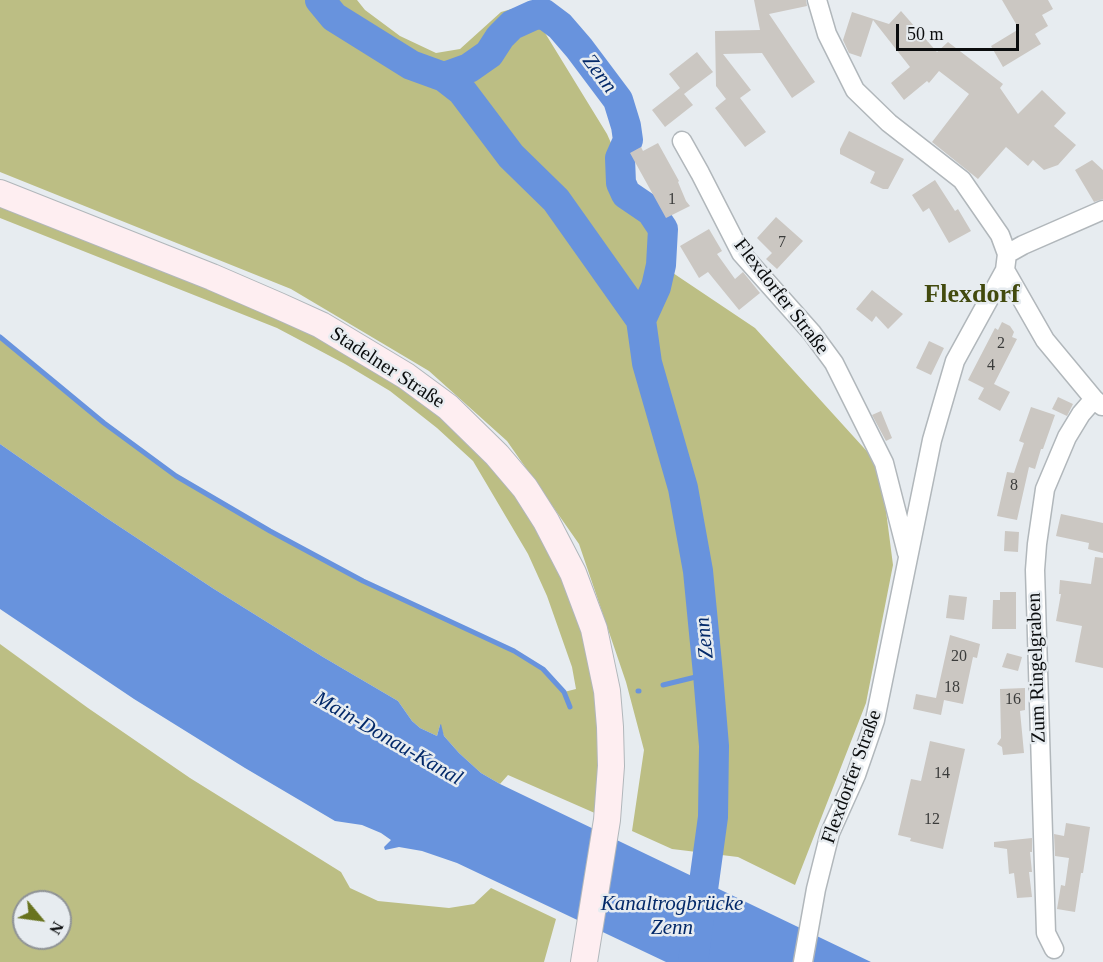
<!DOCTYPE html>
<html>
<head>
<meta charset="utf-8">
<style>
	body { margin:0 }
	#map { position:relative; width:1103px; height:962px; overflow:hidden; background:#e7ecf0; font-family:"Times New Roman",serif }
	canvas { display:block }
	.north { position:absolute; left:12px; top:890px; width:60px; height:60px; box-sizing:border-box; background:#e7ecf0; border:2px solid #8f9396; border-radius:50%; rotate:119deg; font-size:16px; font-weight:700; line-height:24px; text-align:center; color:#0b0d0e }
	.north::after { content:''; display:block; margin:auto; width:21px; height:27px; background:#68731e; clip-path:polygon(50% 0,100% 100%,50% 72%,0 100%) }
	.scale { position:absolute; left:896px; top:24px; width:123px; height:27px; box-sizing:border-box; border:3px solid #0b0d0e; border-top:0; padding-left:8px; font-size:18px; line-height:21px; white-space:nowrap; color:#0b0d0e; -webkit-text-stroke:4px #e7ecf0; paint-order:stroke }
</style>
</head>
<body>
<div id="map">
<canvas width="1103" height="962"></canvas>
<div class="north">N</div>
<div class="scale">50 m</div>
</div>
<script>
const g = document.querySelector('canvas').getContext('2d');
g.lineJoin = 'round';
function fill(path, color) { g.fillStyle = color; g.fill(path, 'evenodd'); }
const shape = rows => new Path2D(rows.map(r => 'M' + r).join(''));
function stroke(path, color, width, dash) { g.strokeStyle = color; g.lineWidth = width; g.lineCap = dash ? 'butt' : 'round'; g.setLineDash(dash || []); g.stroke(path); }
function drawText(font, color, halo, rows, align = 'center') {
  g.font = font + ' "Times New Roman",serif'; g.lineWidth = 5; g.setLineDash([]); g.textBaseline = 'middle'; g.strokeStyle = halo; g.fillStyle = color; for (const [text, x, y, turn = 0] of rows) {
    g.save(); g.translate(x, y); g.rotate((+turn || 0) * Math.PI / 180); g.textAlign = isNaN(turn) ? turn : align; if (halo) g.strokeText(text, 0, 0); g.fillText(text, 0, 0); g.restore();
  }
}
fill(shape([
	[0,0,357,0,365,10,400,36,436,53,460,49,501,12,529,4,534,15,607,134,667,269,755,328,873,458,886,511,893,565,866,703,795,885,738,857,672,849,632,831,644,750,626,682,579,544,507,441,429,371,291,289,0,172],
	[0,193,406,376,546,521,607,691,597,814,508,775,500,784,481,773,459,753,444,736,440,725,437,736,420,728,412,721,398,701,323,657,214,589,105,517,0,444,0,337,104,423,176,476,270,531,363,581,514,651,543,669,564,692,576,689,572,667,547,596,528,554,473,461,437,428,390,391,345,364,277,328,0,218],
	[0,644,88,708,190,778,341,872,350,888,378,901,449,908,474,904,491,888,556,919,544,962,0,962],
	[24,902,60,902,60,938,24,938]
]), '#bcbe84');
fill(shape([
	[0,444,105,517,214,589,323,657,398,701,412,721,420,728,437,736,440,725,441,724,444,736,459,753,481,773,500,784,871,962,666,962,457,863,422,851,399,847,385,850,384,847,391,840,381,833,362,825,335,821,245,768,134,699,0,609]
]), '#6893dd');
stroke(shape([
	[0,337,104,423,176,476,270,531,363,581,514,651,543,669,564,692,570,707],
	[663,685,708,674],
	[638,691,639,691]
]), '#6893dd', 5);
stroke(shape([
	[320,0,334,17,411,65,444,77,462,91,511,156,556,200,641,320,647,363,683,488,698,571,708,674,714,746,713,817,693,962],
	[444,77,469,68,489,54,500,37,512,25,534,15,544,14,560,26,579,48,618,100,626,126,628,140,620,158,621,183,626,194,651,211,663,229,661,265,656,287,641,320]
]), '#6893dd', 30);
fill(shape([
	[754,0,806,0,807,6,769,14,815,82,792,98,762,53,723,54,751,90,740,98,766,132,745,147,715,108,726,99,716,86,715,31,760,30],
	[1002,0,1048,0,1053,9,1042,15,1048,26,1035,34,1041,44,1003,67,991,46,1019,29],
	[901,11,937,52,948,42,1003,84,1000,88,1018,114,1042,90,1066,113,1054,126,1076,145,1058,165,1044,170,1033,160,1028,166,1006,147,978,179,932,142,969,94,939,71,929,83,927,81,904,100,891,83,910,67,873,20,861,57,849,53,843,40,852,12,889,24],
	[697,52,713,72,684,94,693,105,665,127,652,110,680,88,669,74],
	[849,131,904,159,888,189,883,189,870,183,875,172,840,154,840,149],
	[658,143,679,181,678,182,686,201,690,206,666,218,630,153,641,147,643,151],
	[1092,160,1103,170,1103,199,1094,202,1075,170],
	[935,180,955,211,958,209,971,231,949,243,929,208,923,212,912,195],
	[776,217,803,241,777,269,766,259,772,253,757,238],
	[709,229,722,251,717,254,735,279,743,272,760,293,739,310,708,272,699,278,680,246],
	[872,290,903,314,888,329,876,316,872,322,856,309],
	[1002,322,1010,326,1014,332,1012,337,1017,339,994,384,1010,392,1000,411,978,399,984,388,968,380,995,328,998,330],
	[929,341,944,348,931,375,916,368],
	[1058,397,1073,404,1067,416,1052,409],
	[1031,407,1055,415,1043,449,1041,449,1035,469,1029,467,1017,520,997,516,1007,472,1014,473,1024,443,1019,441],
	[881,411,892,438,886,441,872,415],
	[1061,514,1103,523,1103,553,1088,549,1089,543,1056,536],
	[1005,531,1019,532,1018,552,1004,551],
	[1095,557,1103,558,1103,668,1075,662,1082,626,1056,621,1061,594,1059,594,1060,580,1091,584],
	[1000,592,1016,592,1016,629,992,629,993,600,1000,600],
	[949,595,967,597,964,620,946,618],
	[950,635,980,644,977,658,973,657,963,704,944,700,941,715,913,709,916,694,936,698],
	[1007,653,1022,657,1018,671,1002,667],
	[1025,688,1025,710,1020,711,1024,753,1003,755,1002,747,997,744,1001,738,1000,689],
	[930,741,965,749,943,849,910,841,911,838,898,835,911,779,921,781],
	[1066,823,1090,827,1083,873,1081,873,1075,912,1057,909,1061,885,1065,886,1069,858,1055,856,1054,834,1064,836],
	[1032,838,1032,852,1030,852,1032,872,1029,872,1032,897,1017,898,1014,873,1009,874,1007,849,994,847,994,842]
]), '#cbc7c2');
const street = shape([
	[682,141,700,173,741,253,812,333,834,363,884,463,907,553],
	[1007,254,1023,245,1103,210],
	[1005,270,1045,340,1094,399,1102,406],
	[1054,949,1046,933,1035,570,1037,544,1045,489,1067,437,1081,414,1094,399],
	[803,962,816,889,830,833,856,775,875,720,932,440,955,361,1005,270,1007,254,1000,235,962,180,889,123,855,90,827,34,817,0]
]);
const secondary = shape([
	[0,193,212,277,279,306,321,325,406,376,448,407,497,455,525,488,546,521,573,573,594,629,607,691,610,727,611,766,607,820,584,962]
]);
stroke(street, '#b1b7bb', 21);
stroke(secondary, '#b1b7bb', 28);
stroke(street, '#fff', 18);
stroke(secondary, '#feeef1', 26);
drawText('16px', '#3b3c3b', null, [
	["1",672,200],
	["7",782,243],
	["2",1001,344],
	["4",991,366],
	["8",1014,486],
	["20",959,657],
	["18",952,688],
	["16",1013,700],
	["14",942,774],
	["12",932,820]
]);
drawText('20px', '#0b0d0e', '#e7ecf0', [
	["Flexdorfer Straße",781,297,52],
	["Stadelner Straße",387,368,33],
	["Zum Ringelgraben",1037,668,-92],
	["Flexdorfer Straße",852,777,-70]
]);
drawText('italic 21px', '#032969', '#e7ecf0', [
	["Zenn",599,74,53],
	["Zenn",705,638,-96],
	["Main-Donau-Kanal",388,739,30],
	["Kanaltrogbrücke",672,904],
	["Zenn",672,928]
]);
drawText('bold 26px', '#424a0e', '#e7ecf0', [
	["Flexdorf",972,295]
]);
</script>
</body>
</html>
